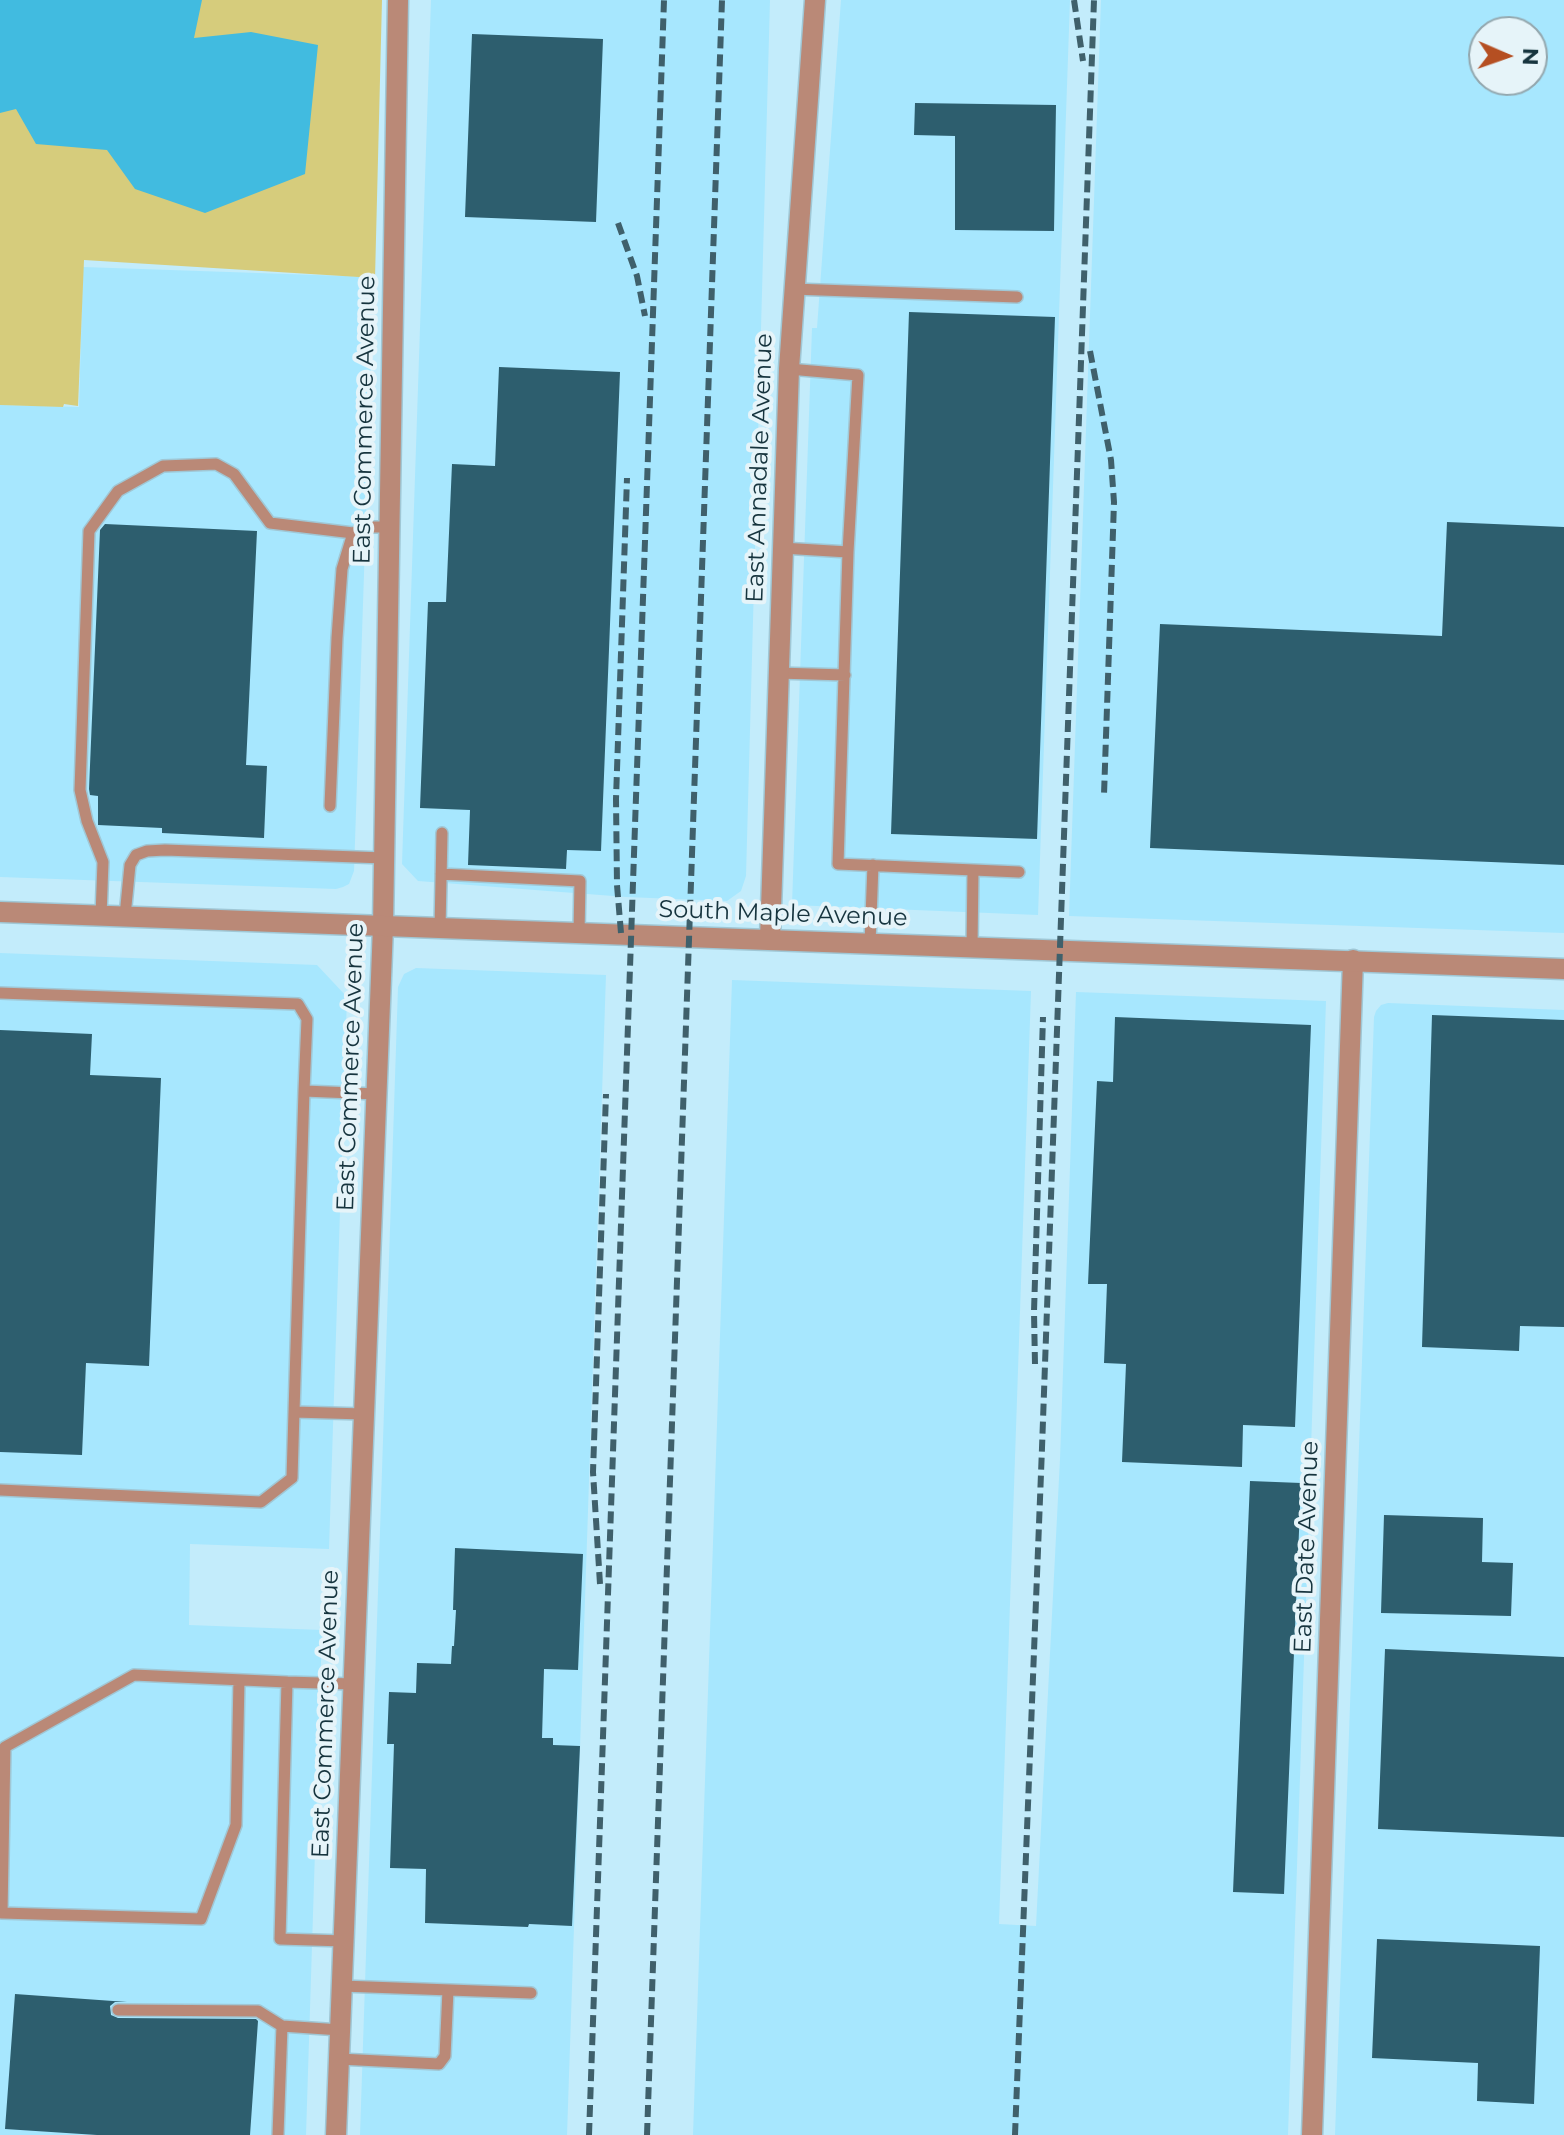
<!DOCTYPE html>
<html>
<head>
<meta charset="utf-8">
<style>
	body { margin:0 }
	#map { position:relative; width:1564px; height:2135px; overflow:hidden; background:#c3ecfb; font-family:Montserrat,sans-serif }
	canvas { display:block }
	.north { position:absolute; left:1468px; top:16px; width:80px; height:80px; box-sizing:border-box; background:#e6f4f9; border:2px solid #93a7ae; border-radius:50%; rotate:92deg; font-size:22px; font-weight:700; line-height:32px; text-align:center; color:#16343e }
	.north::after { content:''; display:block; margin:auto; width:28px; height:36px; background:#b54f22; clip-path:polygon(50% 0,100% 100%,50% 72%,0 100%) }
</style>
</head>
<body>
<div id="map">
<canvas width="1564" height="2135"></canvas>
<div class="north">N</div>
</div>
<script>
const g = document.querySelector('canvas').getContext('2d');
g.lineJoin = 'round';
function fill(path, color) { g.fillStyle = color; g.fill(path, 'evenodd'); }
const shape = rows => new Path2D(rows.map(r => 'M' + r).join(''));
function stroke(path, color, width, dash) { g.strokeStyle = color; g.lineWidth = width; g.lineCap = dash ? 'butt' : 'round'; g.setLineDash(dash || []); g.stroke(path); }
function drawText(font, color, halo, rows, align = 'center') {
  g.font = font + ' Montserrat,sans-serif'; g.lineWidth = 8; g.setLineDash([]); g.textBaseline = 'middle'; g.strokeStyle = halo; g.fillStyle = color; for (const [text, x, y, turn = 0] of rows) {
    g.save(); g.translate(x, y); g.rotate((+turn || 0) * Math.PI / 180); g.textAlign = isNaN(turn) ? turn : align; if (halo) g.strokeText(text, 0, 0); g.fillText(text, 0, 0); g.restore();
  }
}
fill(shape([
	[431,0,770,0,746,876,741,891,727,901,626,897,418,881,402,864],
	[841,0,1070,0,1038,915,792,905,812,328,817,328],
	[1101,0,1564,0,1564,933,1069,916],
	[1484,32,1532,32,1532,80,1484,80],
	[83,267,374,277,354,871,349,884,343,887,336,889,0,877,0,405,79,407],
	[0,953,317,965,347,997,329,1549,190,1544,189,1625,322,1630,306,2135,0,2135],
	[416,968,606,975,567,2135,360,2135,398,987,404,974],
	[732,980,1031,991,999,1924,1036,1926,1060,1459,1076,992,1326,1001,1288,2135,693,2135],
	[1388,1003,1564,1010,1564,2135,1335,2135,1374,1017,1376,1011,1381,1005]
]), '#a7e7fe');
fill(shape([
	[0,0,382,0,375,278,84,260,78,406,64,404,63,407,0,405]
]), '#d6cc7c');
fill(shape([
	[0,0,202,0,194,38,251,32,318,45,305,174,205,213,135,189,107,150,36,144,16,109,0,113]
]), '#41bbe0');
fill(shape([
	[472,34,603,39,596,222,465,217],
	[915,103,1056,105,1054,231,955,230,955,136,914,135],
	[909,312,1055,317,1037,839,891,834],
	[499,367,620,372,601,851,567,850,566,869,468,865,470,810,420,808,428,602,446,602,452,464,495,466],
	[1447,522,1564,527,1564,865,1150,848,1160,624,1442,636],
	[105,524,257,531,246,765,267,766,264,838,162,833,162,828,98,825,98,796,90,795,89,789,100,530],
	[1432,1015,1564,1020,1564,1327,1520,1326,1519,1351,1422,1347],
	[1115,1017,1311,1025,1295,1427,1243,1425,1242,1467,1122,1462,1126,1364,1104,1363,1107,1284,1088,1284,1097,1081,1113,1082],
	[0,1030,92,1034,90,1075,161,1078,149,1366,86,1363,82,1455,0,1452],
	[1250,1481,1301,1483,1284,1894,1233,1892],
	[1384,1515,1483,1518,1482,1562,1513,1563,1511,1616,1381,1613],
	[455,1548,583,1554,578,1670,544,1669,542,1738,553,1738,553,1745,580,1746,572,1926,529,1924,528,1927,425,1923,426,1869,390,1868,394,1744,387,1744,389,1692,416,1693,417,1663,451,1664,452,1646,454,1646,456,1610,453,1610],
	[1385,1649,1564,1657,1564,1837,1378,1829],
	[1377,1939,1540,1946,1534,2104,1477,2101,1478,2063,1372,2058],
	[15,1994,127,2002,115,2002,110,2006,111,2015,118,2018,256,2019,258,2021,250,2135,97,2135,5,2129]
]), '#2d5e6e');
const service = shape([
	[793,289,1017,297],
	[789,369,858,375,848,552,838,864,1019,872],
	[782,548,848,552],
	[778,673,845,675],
	[330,806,337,638,342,569,353,533,370,527,389,527],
	[441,874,580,881,579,933],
	[101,916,103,862,87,821,80,790,89,531,118,491,163,466,216,464,234,474,270,523,353,533],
	[125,916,130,865,136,855,147,851,165,850,384,858],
	[440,928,442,833],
	[870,943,873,865],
	[972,947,973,870],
	[0,993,298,1004,307,1019,304,1091],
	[364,1414,294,1412,304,1091,376,1094],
	[0,1490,261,1502,292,1478,294,1412],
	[239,1680,236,1825,201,1919,2,1913,5,1747,134,1675,287,1682],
	[344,1941,280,1939,287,1682,353,1684],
	[342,1986,531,1993],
	[118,2010,258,2011,282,2026,340,2030],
	[339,2059,439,2064,445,2056,448,1990],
	[278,2135,282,2026]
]);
const minor = shape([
	[770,939,789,369,815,0],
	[336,2135,383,926,398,0],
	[1312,2135,1353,960]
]);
const tertiary = shape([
	[0,912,1564,969]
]);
stroke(service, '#a0c7d5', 14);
stroke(minor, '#a0c7d5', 23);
stroke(tertiary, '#a0c7d5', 23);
stroke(service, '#ba8977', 11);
stroke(minor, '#ba8977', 20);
stroke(tertiary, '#ba8977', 20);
stroke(shape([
	[1074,0,1083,61],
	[618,223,637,276,645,316],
	[1090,351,1111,460,1114,502,1104,795],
	[621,933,617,885,616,799,627,478],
	[1035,1364,1034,1312,1043,1017],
	[600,1584,593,1472,606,1094],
	[589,2135,664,0],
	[647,2135,722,0],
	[1015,2135,1042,1448,1094,0]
]), '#3f606b', 6, [12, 6]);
drawText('24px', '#16343e', '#e6f4f9', [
	["East Commerce Avenue",365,420,-89],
	["East Annadale Avenue",760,468,-88],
	["South Maple Avenue",783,914,2],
	["East Commerce Avenue",351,1067,-88],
	["East Date Avenue",1307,1547,-88],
	["East Commerce Avenue",326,1714,-88]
]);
</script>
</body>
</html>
